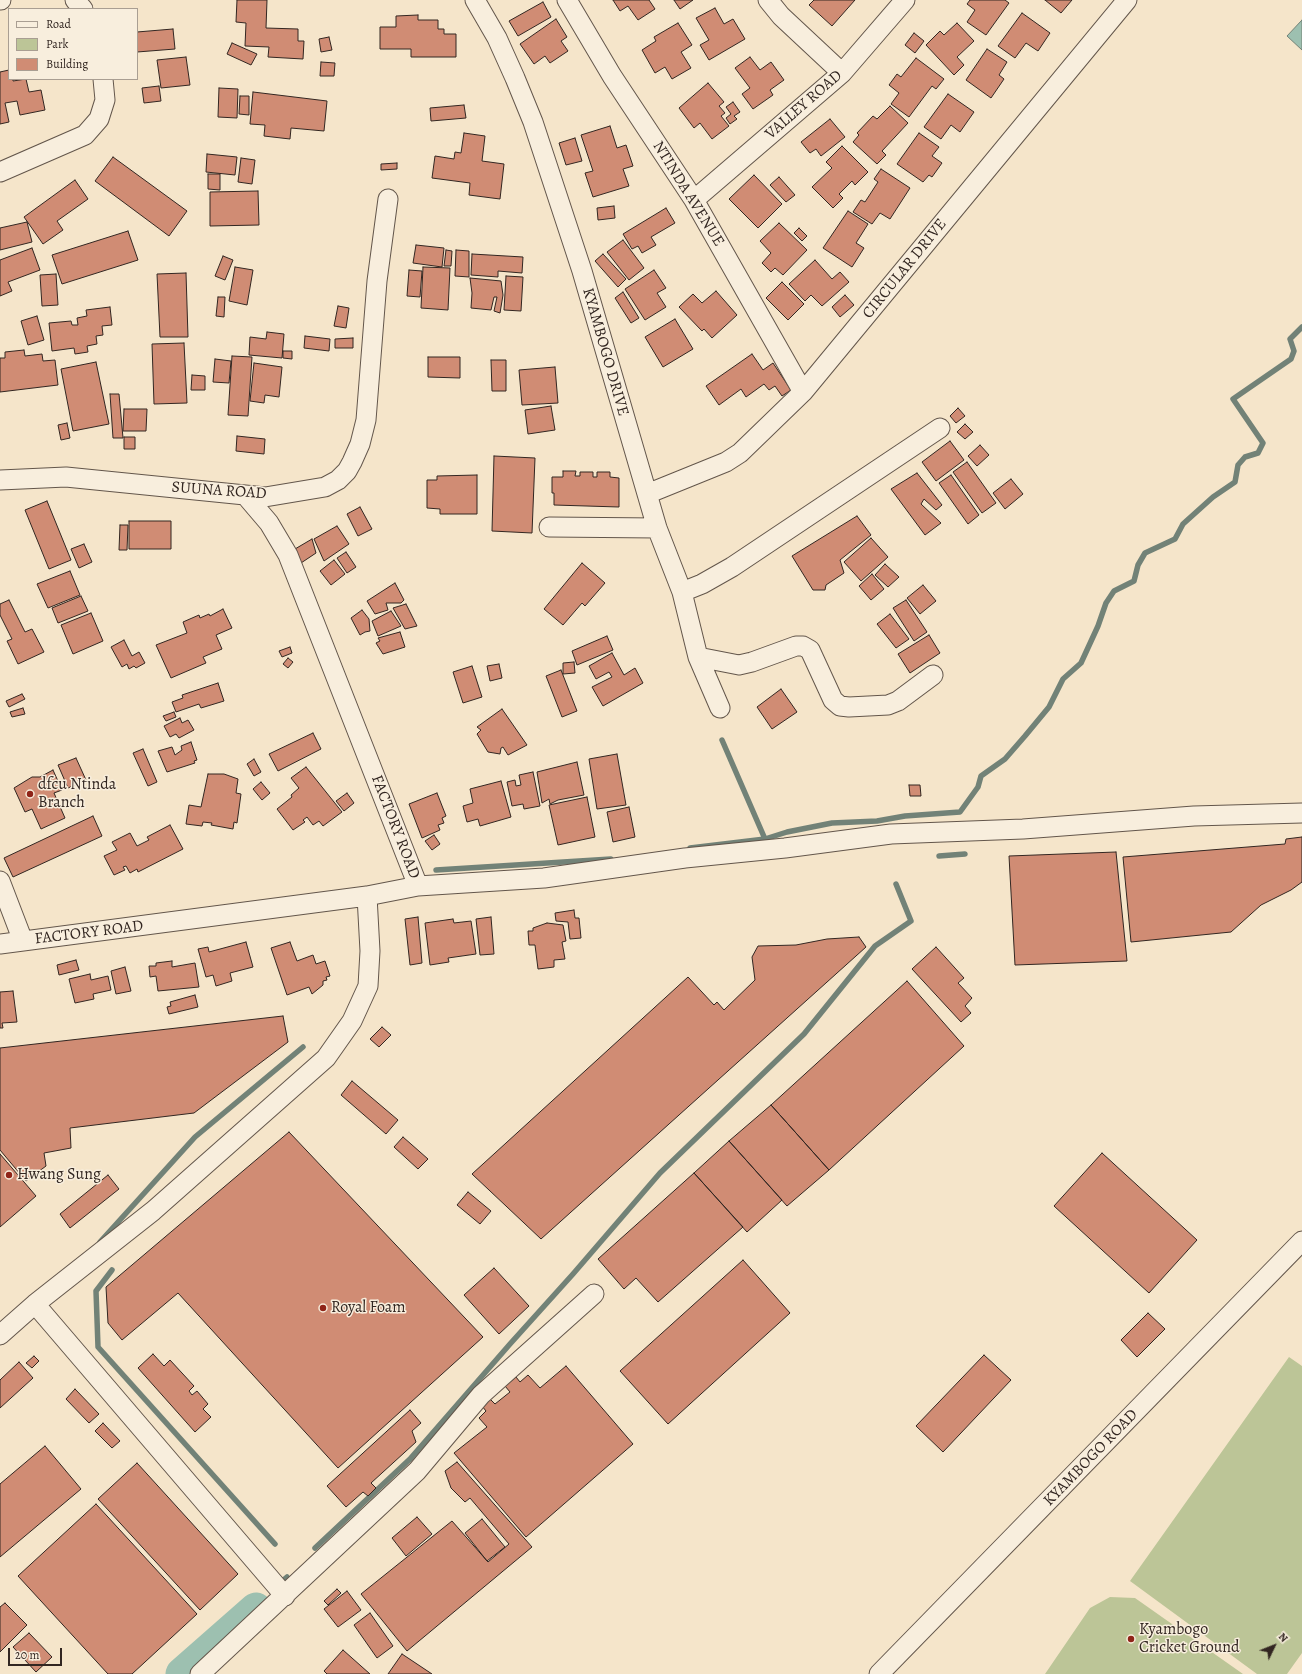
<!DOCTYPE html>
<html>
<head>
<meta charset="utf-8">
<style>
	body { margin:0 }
	#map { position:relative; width:1302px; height:1674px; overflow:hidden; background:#f5e5ca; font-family:Alegreya,serif }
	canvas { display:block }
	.legend { position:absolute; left:8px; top:8px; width:130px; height:72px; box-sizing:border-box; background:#f8eedd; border:1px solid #a99e92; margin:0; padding:5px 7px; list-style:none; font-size:12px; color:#322621 }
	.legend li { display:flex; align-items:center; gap:8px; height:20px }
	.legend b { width:20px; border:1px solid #a99e92 }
	.north { position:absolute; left:1254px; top:1626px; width:40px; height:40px; -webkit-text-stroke:3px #f8eedd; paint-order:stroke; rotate:47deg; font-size:11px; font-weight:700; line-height:16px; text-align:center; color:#322621 }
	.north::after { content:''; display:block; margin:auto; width:14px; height:18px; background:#322621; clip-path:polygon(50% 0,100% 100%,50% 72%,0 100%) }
	.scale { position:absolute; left:8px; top:1648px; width:54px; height:18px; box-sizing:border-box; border:2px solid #322621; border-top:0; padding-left:5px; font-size:12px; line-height:14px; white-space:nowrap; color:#322621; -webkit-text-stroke:3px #f8eedd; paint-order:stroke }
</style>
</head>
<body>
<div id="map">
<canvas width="1302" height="1674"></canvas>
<ul class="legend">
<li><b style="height:5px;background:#f8eedd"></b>Road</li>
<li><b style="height:11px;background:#bcc597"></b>Park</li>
<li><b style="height:11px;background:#d08c74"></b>Building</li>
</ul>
<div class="north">N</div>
<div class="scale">20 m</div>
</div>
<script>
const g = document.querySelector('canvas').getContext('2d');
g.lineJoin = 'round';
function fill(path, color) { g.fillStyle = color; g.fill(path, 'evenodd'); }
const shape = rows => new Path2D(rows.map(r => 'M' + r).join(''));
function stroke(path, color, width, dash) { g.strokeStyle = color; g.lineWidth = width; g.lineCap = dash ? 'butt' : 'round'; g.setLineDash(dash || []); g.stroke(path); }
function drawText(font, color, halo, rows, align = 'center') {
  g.font = font + ' Alegreya,serif'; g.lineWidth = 3; g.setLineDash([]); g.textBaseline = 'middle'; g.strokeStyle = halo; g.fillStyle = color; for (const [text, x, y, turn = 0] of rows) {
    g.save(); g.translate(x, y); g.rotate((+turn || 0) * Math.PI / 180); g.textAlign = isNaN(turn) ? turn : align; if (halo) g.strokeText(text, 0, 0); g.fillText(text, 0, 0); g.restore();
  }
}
fill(shape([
	[1289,1357,1302,1366,1302,1653,1287,1674,1257,1674,1130,1581],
	[1110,1597,1135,1598,1243,1674,1045,1674,1090,1608]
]), '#bcc597');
const water = shape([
	[1302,20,1302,50,1287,36,1302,20]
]);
fill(water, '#9dc0b0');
stroke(water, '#728277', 1);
stroke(shape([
	[722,740,765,839],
	[690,848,765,839,787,832,832,823,877,821,905,816,960,812,978,787,981,776,1005,759,1025,736,1049,707,1063,679,1081,663,1098,626,1106,603,1114,591,1134,581,1138,565,1145,553,1175,539,1183,524,1213,497,1235,482,1238,465,1245,457,1258,453,1263,443,1233,399,1291,359,1294,351,1290,339,1302,327],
	[939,856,965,854],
	[436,870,611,859],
	[100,1242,195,1137,303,1047],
	[112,1270,96,1291,98,1347,275,1544],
	[315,1548,410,1459,510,1344,573,1274,660,1173,804,1034,875,946,911,921,896,884],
	[281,1582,287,1577]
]), '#728277', 5.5);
stroke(shape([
	[182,1674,256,1609]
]), '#9dc0b0', 33);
const building = shape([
	[237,0,267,0,266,28,298,29,298,41,304,41,303,59,268,57,269,47,245,46,246,23,236,22,237,0],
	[613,0,649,0,655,9,638,20,628,6,620,11,613,0],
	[674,0,693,0,680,9,674,0],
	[814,0,855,0,832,26,809,5,814,0],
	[970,0,1005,0,1009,3,986,35,967,22,975,10,967,4,970,0],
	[1045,0,1072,0,1061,13,1045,0],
	[543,2,551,17,518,36,509,21,543,2],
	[715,8,724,24,733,19,745,39,709,60,700,45,709,40,696,18,715,8],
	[1022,13,1050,33,1038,51,1026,43,1015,58,998,46,1022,13],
	[418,15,418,20,438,20,438,29,444,29,444,34,456,34,456,57,411,57,411,49,380,49,380,27,396,27,396,16,418,15],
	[556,19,567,37,561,41,568,51,550,63,545,56,534,64,520,44,556,19],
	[678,23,692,45,681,52,691,68,672,79,665,67,655,73,642,50,656,41,654,37,678,23],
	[957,23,974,41,957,57,964,65,954,75,926,45,940,31,944,35,957,23],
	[173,29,175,49,137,52,137,32,173,29],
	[914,33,924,41,915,53,905,45,914,33],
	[329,37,332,50,321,52,319,39,329,37],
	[232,43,257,54,251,65,227,54,232,43],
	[987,49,1007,62,999,75,1004,79,991,98,966,80,987,49],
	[186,57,190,85,161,88,157,60,186,57],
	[750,57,760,70,771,62,784,80,770,90,773,95,753,109,742,94,750,88,735,68,750,57],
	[916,58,944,79,936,89,932,86,909,117,891,104,899,93,889,85,897,74,901,77,916,58],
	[321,62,335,63,334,76,320,76,321,62],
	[9,70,9,79,13,79,13,81,26,79,29,92,41,90,45,110,20,115,17,101,5,103,9,122,0,124,0,72,9,70],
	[708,83,724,102,719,106,725,113,721,116,729,126,712,139,700,123,694,128,679,108,708,83],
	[159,86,161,101,144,103,142,88,159,86],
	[219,88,238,89,237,118,218,117,219,88],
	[253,92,327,101,324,131,291,128,290,139,264,136,265,125,250,124,253,92],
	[948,94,974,112,960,132,951,125,941,139,924,127,948,94],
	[240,96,249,96,249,115,239,114,240,96],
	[733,102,740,112,734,116,737,119,730,124,726,118,731,114,726,107,733,102],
	[464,105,466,118,431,121,430,108,464,105],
	[890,106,908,123,882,151,886,155,877,164,853,142,859,135,857,133,873,116,877,119,890,106],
	[830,119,845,137,821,156,816,149,810,153,801,142,830,119],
	[610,126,617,148,626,145,633,166,623,169,629,186,593,197,585,173,593,171,581,135,610,126],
	[464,133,485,136,482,161,504,164,500,199,469,195,470,183,432,178,435,156,454,159,455,152,461,153,464,133],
	[919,133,939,147,932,156,942,163,932,177,929,175,923,182,897,164,919,133],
	[575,138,582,161,566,165,559,143,575,138],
	[842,146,868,172,855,185,852,181,839,194,843,198,833,208,812,187,832,168,826,162,842,146],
	[207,154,237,157,235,175,206,172,207,154],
	[113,157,187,211,169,236,95,181,113,157],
	[241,158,255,160,252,184,238,182,241,158],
	[397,163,397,169,381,170,381,164,397,163],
	[881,169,910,188,890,219,880,213,872,224,853,212,861,200,865,202,878,182,874,179,881,169],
	[208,174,220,174,220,190,208,189,208,174],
	[754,175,782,204,758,228,729,199,754,175],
	[779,177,795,195,786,202,770,185,779,177],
	[75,180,88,199,57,221,63,230,43,244,24,217,75,180],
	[258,191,259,225,210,226,210,192,258,191],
	[614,206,615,218,598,220,597,208,614,206],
	[666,208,675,223,651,237,656,245,642,253,638,246,632,249,623,234,666,208],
	[848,211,868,224,856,243,864,248,852,267,823,248,848,211],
	[27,222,32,242,0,250,0,228,27,222],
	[779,223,807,250,783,275,775,268,771,272,762,263,771,253,760,241,779,223],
	[799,228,807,236,802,241,794,233,799,228],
	[128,231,138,260,62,284,52,255,128,231],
	[623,240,644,268,629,280,607,252,623,240],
	[416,245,444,248,442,267,413,263,416,245],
	[32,248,40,270,8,282,12,291,0,296,0,260,32,248],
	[446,250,452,251,451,266,444,266,446,250],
	[456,250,469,251,469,277,455,276,456,250],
	[472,254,523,257,522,273,498,271,498,277,471,275,472,254],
	[603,254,626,279,618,287,595,261,603,254],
	[223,256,233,260,225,280,215,276,223,256],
	[815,260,832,279,840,272,849,282,822,306,811,295,805,301,789,284,815,260],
	[235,267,253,270,247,305,229,301,235,267],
	[423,267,450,268,448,310,421,308,423,267],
	[409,270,422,271,420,297,407,296,409,270],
	[654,270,666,288,657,293,666,307,645,320,625,289,654,270],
	[186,273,188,337,160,337,157,274,186,273],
	[56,274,58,305,42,306,40,275,56,274],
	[506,276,523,277,521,311,504,310,506,276],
	[470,278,501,281,503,295,500,313,494,311,497,297,494,297,491,310,471,308,472,293,470,278],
	[782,282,804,304,788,320,766,298,782,282],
	[716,291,737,315,712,338,704,329,702,331,679,307,693,294,702,303,716,291],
	[623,292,639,318,631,323,615,298,623,292],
	[845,295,854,305,840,317,832,307,845,295],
	[218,297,225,297,224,317,216,316,218,297],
	[338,306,349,308,346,328,334,326,338,306],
	[110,307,112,325,102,326,103,335,96,336,97,344,87,346,88,352,75,354,74,348,52,351,49,323,71,321,72,325,78,325,77,318,87,316,86,310,110,307],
	[37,316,44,340,28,345,21,321,37,316],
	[675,319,693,349,663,367,645,337,675,319],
	[267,332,284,334,282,358,249,355,250,337,266,339,267,332],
	[305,336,330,339,329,351,304,348,305,336],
	[353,338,353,348,335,348,335,339,353,338],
	[184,343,187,403,154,404,152,344,184,343],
	[24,350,25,356,42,354,43,361,55,360,58,385,0,392,0,358,5,358,5,352,24,350],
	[283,351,292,351,292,359,283,358,283,351],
	[752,354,763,370,773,363,791,390,782,396,775,386,769,390,764,384,746,397,741,389,719,405,706,386,752,354],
	[232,356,252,357,248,416,228,415,232,356],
	[428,357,460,357,460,378,428,377,428,357],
	[215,359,231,361,229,383,213,382,215,359],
	[491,360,506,360,506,391,492,391,491,360],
	[96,362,109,424,73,431,61,369,96,362],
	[254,363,282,367,279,397,265,395,264,403,250,401,254,363],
	[555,367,558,403,522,405,519,370,555,367],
	[192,375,205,376,205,390,191,390,192,375],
	[110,394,119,394,123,438,113,438,110,394],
	[551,406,555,430,528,434,525,410,551,406],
	[958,408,965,416,956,423,950,416,958,408],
	[124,409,147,409,146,431,123,431,124,409],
	[67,423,70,438,61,440,58,425,67,423],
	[965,424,973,432,965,439,957,432,965,424],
	[237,436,265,439,264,454,236,451,237,436],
	[124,437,135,437,135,449,124,449,124,437],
	[950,441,964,460,936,481,922,462,950,441],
	[980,445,989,455,977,466,968,456,980,445],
	[494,456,535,458,532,533,492,531,494,456],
	[967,462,996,503,982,513,953,472,967,462],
	[563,471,576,471,575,476,580,476,580,472,593,472,593,477,597,477,597,472,610,472,610,477,619,478,619,507,554,505,554,493,552,493,552,477,563,477,563,471],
	[917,473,942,505,936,510,924,499,921,504,941,523,925,535,891,489,917,473],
	[477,475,477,514,440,514,440,509,427,508,427,480,437,480,437,476,477,475],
	[951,475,979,515,968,524,939,483,951,475],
	[1011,479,1023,494,1005,509,993,493,1011,479],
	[47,501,71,560,49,569,25,510,47,501],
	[360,507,372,529,358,536,347,514,360,507],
	[857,516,871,535,840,560,844,573,826,585,825,590,813,590,792,556,857,516],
	[129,521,171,521,171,549,129,549,129,521],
	[120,525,128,525,127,550,119,550,120,525],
	[337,526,349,544,324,561,314,539,337,526],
	[871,538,888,557,861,581,844,562,871,538],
	[312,539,316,553,301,563,295,549,312,539],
	[84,544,92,562,79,568,71,549,84,544],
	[346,552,356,567,347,573,337,558,346,552],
	[334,560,345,574,331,585,320,571,334,560],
	[582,563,605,583,585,606,582,603,563,625,544,609,582,563],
	[885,564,899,577,888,587,875,575,885,564],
	[70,571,80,595,48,608,37,584,70,571],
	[872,574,884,589,871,600,859,586,872,574],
	[395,583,404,600,401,603,386,603,388,610,375,614,367,601,395,583],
	[923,585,936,601,920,614,907,598,923,585],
	[81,596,88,611,58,623,52,608,81,596],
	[9,600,25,632,32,629,44,652,18,664,7,641,12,639,0,615,0,604,9,600],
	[906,600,927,632,914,641,893,608,906,600],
	[406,604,417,626,405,629,393,608,406,604],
	[223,609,232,628,216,635,222,649,203,657,206,663,171,678,156,645,187,633,183,622,199,615,200,618,209,614,210,616,223,609],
	[362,610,369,619,370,631,365,632,360,635,351,618,362,610],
	[391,611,401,626,378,636,372,621,391,611],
	[91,613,103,641,73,654,61,625,91,613],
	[890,614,909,639,896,648,877,624,890,614],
	[400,632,405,647,383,654,376,643,380,641,378,638,400,632],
	[929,635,940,653,910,673,898,654,929,635],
	[607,636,613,650,577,665,572,651,607,636],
	[124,640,132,656,139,652,145,663,136,668,134,666,129,669,127,664,122,667,111,647,124,640],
	[290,647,292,653,282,657,279,651,290,647],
	[612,653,624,675,635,668,643,683,603,706,592,687,612,677,609,672,596,679,589,666,612,653],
	[288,658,293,662,288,668,283,664,288,658],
	[574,662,575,673,563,674,563,663,574,662],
	[499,664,502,678,490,681,487,666,499,664],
	[472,666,482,697,463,703,453,672,472,666],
	[561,670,577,711,562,717,546,676,561,670],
	[218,683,224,701,201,708,199,704,176,712,172,702,183,698,182,695,218,683],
	[781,689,797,712,772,729,757,707,781,689],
	[22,694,25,699,9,707,6,701,22,694],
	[23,708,25,714,12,717,10,712,23,708],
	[502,709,527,745,508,755,503,747,501,748,500,754,488,752,477,734,481,730,477,727,502,709],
	[174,712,176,717,166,721,163,716,174,712],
	[180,718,182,723,188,720,194,730,179,738,176,734,170,737,164,726,180,718],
	[313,733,321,749,278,771,269,754,313,733],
	[191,742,197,760,194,761,195,763,167,772,158,751,172,747,175,755,182,750,181,746,191,742],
	[143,749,157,782,148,786,133,753,143,749],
	[617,754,626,805,597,809,589,759,617,754],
	[76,758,86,780,68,788,58,765,76,758],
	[254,759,261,772,254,776,247,764,254,759],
	[577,762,584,795,558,800,550,804,549,799,542,803,537,772,577,762],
	[306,767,342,812,323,826,319,821,313,825,307,817,303,820,305,822,293,830,277,809,292,797,291,795,299,788,291,778,306,767],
	[53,770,62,790,54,793,65,818,41,829,32,809,25,812,14,788,32,777,40,777,53,770],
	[533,772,540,806,524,809,523,804,512,806,507,782,515,780,516,786,521,785,519,775,533,772],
	[208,774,224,774,238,779,236,793,241,794,237,823,234,822,233,829,211,825,212,823,203,822,202,826,186,824,189,805,201,807,208,774],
	[501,781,511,817,480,826,478,819,467,822,463,806,473,803,470,789,501,781],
	[261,782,270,793,262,800,253,789,261,782],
	[909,785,920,785,921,796,910,796,909,785],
	[347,793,354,803,344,811,336,801,347,793],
	[437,793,446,816,442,818,444,823,438,825,440,830,422,838,409,804,437,793],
	[587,797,595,837,558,845,549,805,587,797],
	[629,807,635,837,613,842,607,812,629,807],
	[93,816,102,836,13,877,4,858,93,816],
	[170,825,183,849,138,872,137,869,130,873,126,866,123,867,125,870,114,875,104,856,117,850,112,842,130,833,137,846,149,840,147,837,170,825],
	[434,835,440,844,432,850,425,841,434,835],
	[1302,837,1302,882,1291,890,1261,905,1231,932,1131,942,1123,857,1285,844,1286,839,1302,837],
	[1116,852,1127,961,1015,965,1009,856,1116,852],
	[574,910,575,918,579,918,581,938,570,939,568,922,556,921,555,913,574,910],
	[418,917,422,963,410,965,405,919,418,917],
	[491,917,494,954,480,955,476,919,491,917],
	[453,919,454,923,471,921,476,954,448,958,449,962,430,965,425,923,453,919],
	[547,923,563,925,566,941,562,942,565,959,554,960,554,967,538,969,535,945,529,945,528,931,533,931,533,928,547,923],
	[859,937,866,947,541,1239,472,1174,688,977,714,1005,717,1002,724,1010,755,980,752,957,758,946,796,945,827,939,859,937],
	[246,942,253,967,230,973,232,981,216,986,213,975,206,977,198,949,208,947,209,952,246,942],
	[290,942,297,961,313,955,316,964,325,961,330,976,326,977,327,980,323,981,323,985,312,994,309,987,287,995,271,948,290,942],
	[936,947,964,978,958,983,972,998,965,1006,971,1013,961,1022,912,969,936,947],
	[76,960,79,970,59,975,57,965,76,960],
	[172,961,172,967,195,963,199,987,158,991,156,976,150,977,149,966,156,966,156,963,172,961],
	[125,967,131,991,116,994,111,971,125,967],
	[90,974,91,980,108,976,111,990,93,994,94,999,75,1003,69,979,90,974],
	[907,981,964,1046,829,1170,771,1105,907,981],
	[13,991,17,1022,2,1023,3,1028,0,1028,0,992,13,991],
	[195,995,198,1007,169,1014,167,1007,171,1006,170,1002,195,995],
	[283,1016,288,1042,194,1113,70,1128,71,1148,44,1153,46,1166,26,1181,0,1150,0,1048,283,1016],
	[382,1027,391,1035,379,1047,370,1039,382,1027],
	[352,1081,398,1120,386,1134,341,1095,352,1081],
	[771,1105,829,1170,787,1206,729,1141,771,1105],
	[289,1132,483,1337,338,1468,178,1293,122,1340,108,1323,106,1287,289,1132],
	[403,1137,428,1159,418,1169,394,1147,403,1137],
	[729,1141,782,1200,747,1232,694,1173,729,1141],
	[1102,1153,1197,1240,1149,1293,1054,1206,1102,1153],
	[0,1154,36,1196,0,1227,0,1154],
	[694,1173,743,1227,658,1302,636,1278,624,1289,598,1259,694,1173],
	[108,1175,119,1189,70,1228,60,1214,108,1175],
	[468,1192,491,1211,480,1224,457,1205,468,1192],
	[743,1260,790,1313,668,1424,620,1371,743,1260],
	[494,1268,529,1306,499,1334,464,1295,494,1268],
	[1148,1313,1165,1329,1137,1357,1121,1340,1148,1313],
	[153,1354,164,1366,170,1360,194,1386,189,1391,192,1395,197,1391,208,1404,203,1409,211,1417,195,1432,138,1368,153,1354],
	[984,1355,1011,1380,943,1452,916,1426,984,1355],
	[34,1356,39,1361,32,1368,26,1363,34,1356],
	[19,1362,33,1378,0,1408,0,1380,19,1362],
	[566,1366,633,1444,526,1537,454,1453,487,1427,479,1418,486,1411,482,1406,490,1399,495,1404,510,1392,505,1386,516,1377,520,1382,528,1375,540,1388,566,1366],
	[75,1389,99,1414,89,1423,66,1399,75,1389],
	[410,1410,421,1423,412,1431,416,1442,371,1483,376,1488,368,1496,363,1492,346,1507,327,1486,410,1410],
	[103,1423,120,1441,112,1448,95,1431,103,1423],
	[45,1446,81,1489,0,1557,0,1484,45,1446],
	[457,1462,532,1547,407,1651,361,1594,452,1521,488,1562,509,1544,470,1498,465,1502,451,1488,445,1471,457,1462],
	[137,1463,238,1574,200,1610,98,1499,137,1463],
	[96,1504,197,1614,132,1674,108,1674,18,1576,96,1504],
	[417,1517,432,1534,406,1556,392,1538,417,1517],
	[482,1519,505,1547,487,1561,465,1533,482,1519],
	[337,1589,341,1593,328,1605,324,1601,337,1589],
	[347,1591,361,1610,338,1627,324,1609,347,1591],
	[5,1603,27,1625,0,1652,0,1607,5,1603],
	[370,1613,393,1646,377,1658,354,1625,370,1613],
	[29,1633,52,1657,36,1672,13,1647,29,1633],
	[343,1650,370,1674,327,1674,324,1671,343,1650],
	[402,1654,432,1674,388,1674,402,1654]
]);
fill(building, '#d08c74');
stroke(building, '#322621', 1);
const minor = shape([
	[0,0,1,0],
	[75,0,83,9],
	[475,0,497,38,515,78,533,122,582,271,657,528,682,592,698,657,720,708],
	[567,0,612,76,694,200,803,392],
	[768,0,781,16,842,73],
	[0,172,85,135,99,119,105,100,103,79],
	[694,200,842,73,905,0],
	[0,480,66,477,265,497,325,487,338,480,347,471,352,462,360,444,366,420,377,281,388,199],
	[647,494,726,462,740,453,803,392,1127,0],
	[549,527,657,528],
	[682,592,702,584,732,567,940,428],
	[698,657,739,665,752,662,796,646,803,646,810,650,833,700,840,706,849,707,888,705,898,701,933,675],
	[0,881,23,941],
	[418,886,544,878,685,858,785,848,891,834,1023,829,1194,816,1302,813],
	[0,944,367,896,418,886,288,555,269,523,246,496],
	[35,1304,285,1596],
	[0,1335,35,1304,153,1211,326,1058,352,1021,368,986,370,951,367,896],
	[200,1674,417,1471,481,1395,594,1294],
	[879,1674,1302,1241]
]);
stroke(minor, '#63564b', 21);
stroke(minor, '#f8eedd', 19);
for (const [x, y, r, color] of [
	[30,794,4,"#8f2418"],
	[9,1175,4,"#8f2418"],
	[323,1308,4,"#8f2418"],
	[1131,1639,4,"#8f2418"]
]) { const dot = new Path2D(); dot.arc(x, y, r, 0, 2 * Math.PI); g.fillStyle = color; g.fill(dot); stroke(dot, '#f8eedd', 1.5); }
drawText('16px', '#322621', '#f8eedd', [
	["VALLEY ROAD",804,105,-41],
	["NTINDA AVENUE",688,194,58],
	["CIRCULAR DRIVE",905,269,-51],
	["KYAMBOGO DRIVE",605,352,74],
	["SUUNA ROAD",219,491,4],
	["FACTORY ROAD",395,827,69],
	["FACTORY ROAD",89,933,-7],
	["KYAMBOGO ROAD",1091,1458,-46]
]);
drawText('16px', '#322621', '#f8eedd', [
	["dfcu Ntinda",38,785],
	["Branch",38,803],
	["Hwang Sung",17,1175],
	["Royal Foam",331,1308],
	["Kyambogo",1139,1630],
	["Cricket Ground",1139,1648]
], 'left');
</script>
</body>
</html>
